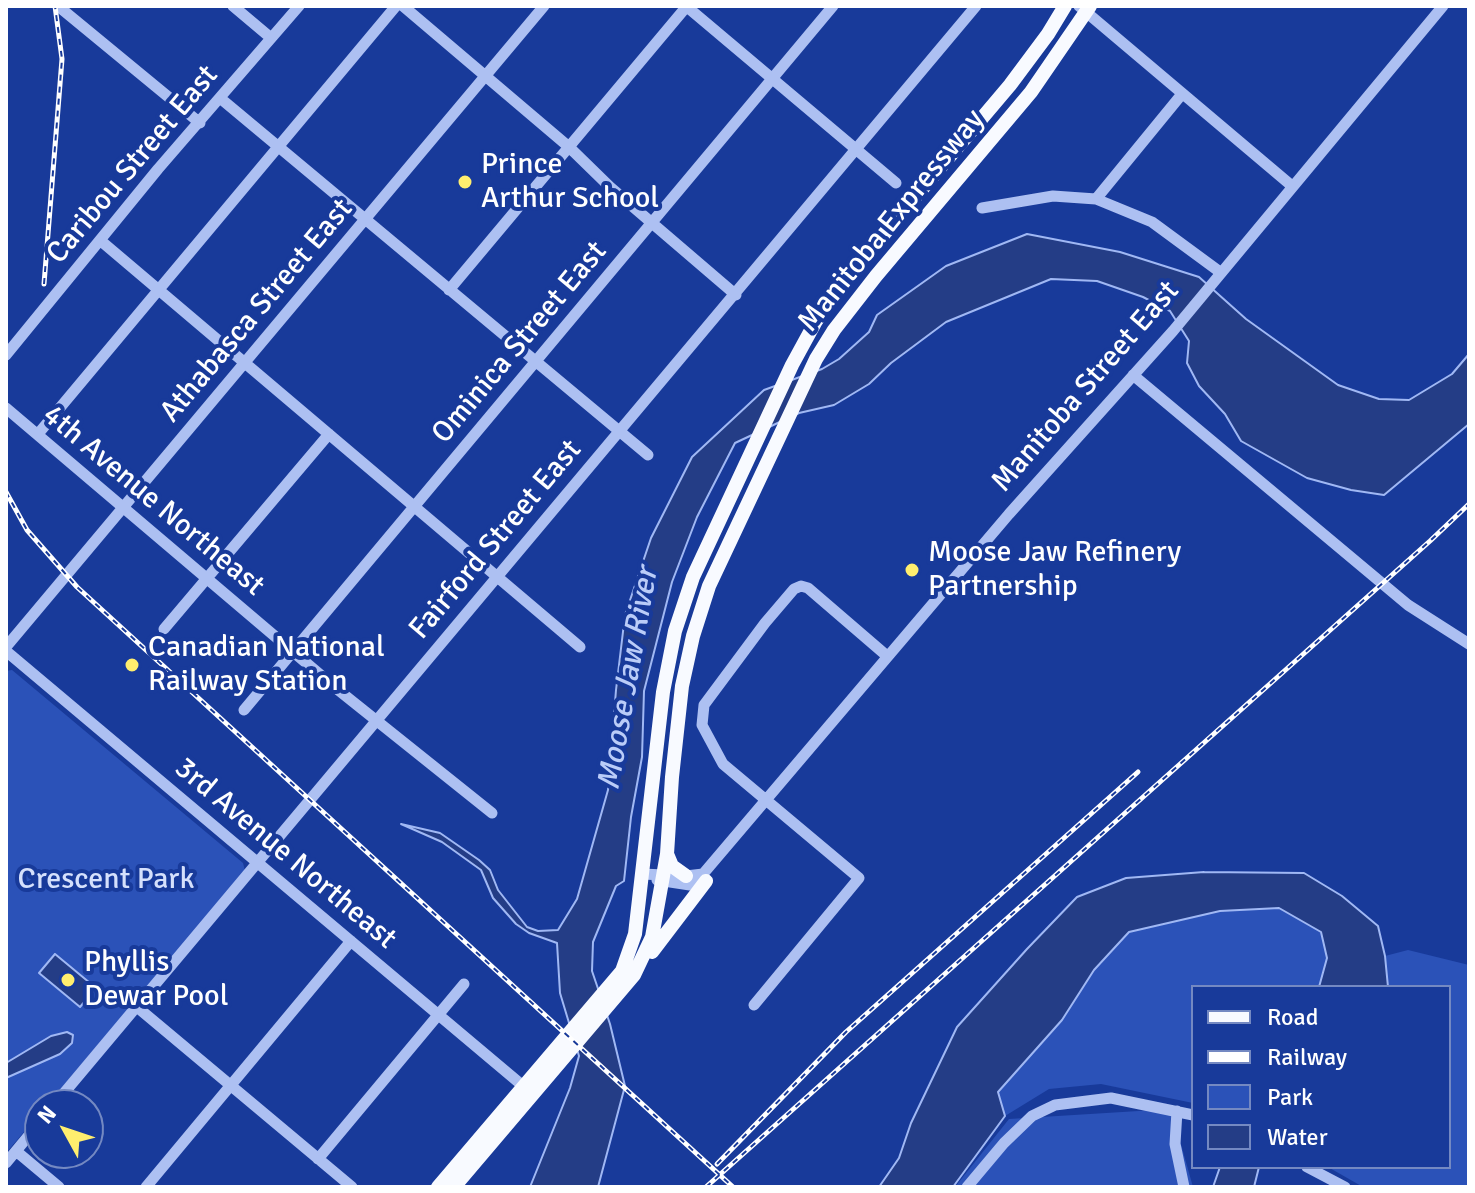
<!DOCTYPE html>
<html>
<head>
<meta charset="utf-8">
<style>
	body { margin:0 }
	#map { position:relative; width:1475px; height:1193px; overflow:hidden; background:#183a9a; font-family:Signika,sans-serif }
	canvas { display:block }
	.frame { position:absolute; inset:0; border:8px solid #fff; pointer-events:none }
	.legend { position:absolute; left:1191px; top:985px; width:260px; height:184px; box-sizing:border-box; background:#183a9a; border:2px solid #7489c2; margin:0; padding:10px 14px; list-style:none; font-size:24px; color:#fff }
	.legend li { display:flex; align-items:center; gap:16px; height:40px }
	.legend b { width:40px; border:2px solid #7489c2 }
	.north { position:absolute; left:24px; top:1089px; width:80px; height:80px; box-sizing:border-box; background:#183a9a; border:2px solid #7489c2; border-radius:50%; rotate:310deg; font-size:22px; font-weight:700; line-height:32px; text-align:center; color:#fff }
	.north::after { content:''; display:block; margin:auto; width:28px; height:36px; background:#ffee6e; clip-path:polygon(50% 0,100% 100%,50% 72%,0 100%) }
</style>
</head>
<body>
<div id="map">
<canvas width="1475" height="1193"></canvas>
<div class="frame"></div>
<ul class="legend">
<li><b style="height:10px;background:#f8faff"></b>Road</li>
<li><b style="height:10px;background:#fff"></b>Railway</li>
<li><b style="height:22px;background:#2b52b8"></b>Park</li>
<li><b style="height:22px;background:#243d86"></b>Water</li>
</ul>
<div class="north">N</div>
</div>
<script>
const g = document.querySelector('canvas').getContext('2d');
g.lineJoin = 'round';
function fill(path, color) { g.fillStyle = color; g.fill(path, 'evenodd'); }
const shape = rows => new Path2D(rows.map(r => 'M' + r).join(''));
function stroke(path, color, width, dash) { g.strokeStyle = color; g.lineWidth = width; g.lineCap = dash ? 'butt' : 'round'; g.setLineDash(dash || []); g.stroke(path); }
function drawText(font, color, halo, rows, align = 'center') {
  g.font = font + ' Signika,sans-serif'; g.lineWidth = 8; g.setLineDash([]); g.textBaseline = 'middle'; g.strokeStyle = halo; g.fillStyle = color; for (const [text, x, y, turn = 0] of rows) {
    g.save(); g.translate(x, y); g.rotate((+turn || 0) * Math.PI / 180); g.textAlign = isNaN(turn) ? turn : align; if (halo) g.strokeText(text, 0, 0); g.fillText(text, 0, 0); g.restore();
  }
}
fill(shape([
	[12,670,243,863,245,871,47,1105,40,1105,40,1113,6,1153,6,671],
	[1279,908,1321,932,1327,958,1319,987,1193,987,1193,1103,1101,1084,1049,1089,1005,1116,998,1092,1062,1020,1094,970,1129,932,1220,911],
	[1408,950,1469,965,1469,1187,1363,1187,1328,1167,1449,1167,1449,987,1388,987,1385,956],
	[1171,1109,1193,1187,955,1187,1009,1119]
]), '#2b52b8');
const water = shape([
	[1027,234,1120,252,1199,277,1246,319,1338,385,1379,399,1409,400,1452,374,1469,354,1469,424,1384,495,1351,490,1307,478,1241,441,1225,414,1199,386,1187,363,1189,341,1170,311,1143,297,1097,281,1051,279,946,322,891,363,869,384,834,405,799,413,735,443,697,517,672,582,644,691,642,757,631,817,624,881,616,886,593,942,592,971,610,1024,625,1086,598,1187,530,1187,570,1088,579,1056,560,993,557,943,529,933,516,924,493,898,481,870,442,842,401,824,440,833,479,860,490,870,498,890,527,927,538,931,558,930,577,899,608,790,616,690,625,615,651,538,692,457,764,390,822,369,839,359,869,332,877,315,946,266,1027,234],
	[1204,872,1304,873,1342,896,1378,926,1385,956,1388,987,1319,987,1327,958,1321,932,1279,908,1220,911,1129,932,1094,970,1062,1020,998,1092,1005,1116,953,1187,879,1187,899,1158,911,1123,957,1027,1027,949,1077,897,1126,878,1204,872],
	[55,954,96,988,80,1007,39,973,55,954],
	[67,1032,73,1035,72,1043,60,1054,6,1078,6,1063,51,1036,67,1032],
	[1220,1167,1259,1167,1254,1187,1213,1187,1220,1167]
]);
fill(water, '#243d86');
stroke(water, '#a0b8f4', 2);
stroke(shape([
	[58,6,200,123],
	[233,6,271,38],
	[403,6,569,147,610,187,736,295],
	[686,6,896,183],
	[1079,6,1292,186],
	[220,98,648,455],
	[1096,199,1182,94],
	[982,208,1053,196,1096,199,1152,222,1220,272],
	[101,241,580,647],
	[449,290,687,6],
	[6,355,158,169,299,6],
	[1133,375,1408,605,1469,644],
	[6,408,337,689,492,813],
	[38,434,396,6],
	[164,629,329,434],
	[6,647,544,6],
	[6,651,529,1091],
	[244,710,833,6],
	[642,874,686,876,703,874,1009,514,1173,331,1443,6],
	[657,880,690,885,707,881],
	[754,1005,859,878,723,764,702,725,704,705,765,623,794,589,801,586,808,588,887,656],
	[137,1007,352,1187],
	[54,1105,976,6],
	[1177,1111,1175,1144,1184,1187],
	[16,1151,59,1187],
	[318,1159,464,984],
	[6,1163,40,1122],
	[1307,1167,1345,1187],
	[146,1187,351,941],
	[967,1187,1004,1143,1032,1116,1055,1105,1111,1098,1193,1115]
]), '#adc0f2', 11);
stroke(shape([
	[667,854,672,866,686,876],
	[652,952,706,881],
	[438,1187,622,971,635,934,663,692,675,631,693,577,792,365,816,321,840,286,1010,85,1048,34,1065,6],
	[454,1187,634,975,652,937,667,854,672,777,682,686,693,636,709,586,816,359,834,330,876,276,1031,92,1090,6]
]), '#f8faff', 14);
const rail = shape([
	[44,284,62,59,55,6],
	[6,492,27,530,77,587,733,1187],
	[717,1164,846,1032,1138,772],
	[706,1187,1430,541,1469,504]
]);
stroke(rail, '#fff', 5);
stroke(rail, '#183a9a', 2, [6]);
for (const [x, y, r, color] of [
	[465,182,8,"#ffee6e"],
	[912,570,8,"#ffee6e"],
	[132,665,8,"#ffee6e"],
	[68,980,8,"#ffee6e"]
]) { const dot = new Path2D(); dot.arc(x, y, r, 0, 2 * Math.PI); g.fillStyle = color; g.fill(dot); stroke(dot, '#183a9a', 3); }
drawText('30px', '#fff', '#183a9a', [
	["Caribou Street East",133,165,-50],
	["Manitoba Expressway",892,221,-51],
	["Athabasca Street East",257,311,-50],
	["Ominica Street East",520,343,-50],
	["Manitoba Street East",1086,387,-49],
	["4th Avenue Northeast",153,501,40],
	["Fairford Street East",496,540,-50],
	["3rd Avenue Northeast",285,854,40]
]);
drawText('30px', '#fff', '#183a9a', [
	["Prince",481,165],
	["Arthur School",481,199],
	["Moose Jaw Refinery",928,553],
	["Partnership",928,587],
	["Canadian National",148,648],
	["Railway Station",148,682],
	["Phyllis",84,963],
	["Dewar Pool",84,997]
], 'left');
drawText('30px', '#d5e0fc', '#183a9a', [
	["Crescent Park",106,880]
]);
drawText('italic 32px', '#baccf8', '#183a9a', [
	["Moose Jaw River",629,679,-80]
]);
</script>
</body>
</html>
